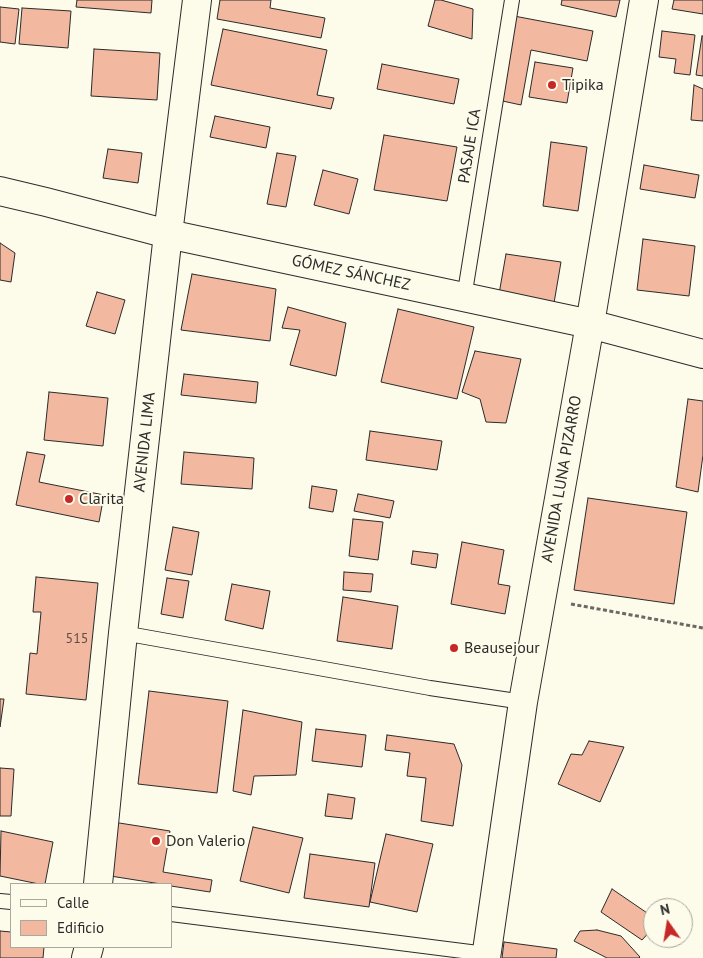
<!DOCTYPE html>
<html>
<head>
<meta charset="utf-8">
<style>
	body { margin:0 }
	#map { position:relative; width:703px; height:958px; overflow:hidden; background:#fdfbea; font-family:"PT Sans",sans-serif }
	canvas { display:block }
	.legend { position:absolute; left:10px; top:883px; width:162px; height:65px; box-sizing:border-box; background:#fdfbea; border:1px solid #a9a89e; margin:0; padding:6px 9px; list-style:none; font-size:15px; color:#2b2b2b }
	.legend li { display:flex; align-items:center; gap:10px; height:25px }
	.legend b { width:25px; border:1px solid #a9a89e }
	.north { position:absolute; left:643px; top:898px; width:50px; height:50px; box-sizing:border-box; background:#fdfbea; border:1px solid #a9a89e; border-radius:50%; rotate:347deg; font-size:14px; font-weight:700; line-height:20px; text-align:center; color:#2b2b2b }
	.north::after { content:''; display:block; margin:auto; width:18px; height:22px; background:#c62828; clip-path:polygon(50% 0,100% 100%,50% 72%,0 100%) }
</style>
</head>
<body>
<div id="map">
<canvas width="703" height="958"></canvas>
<ul class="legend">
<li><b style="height:6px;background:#fdfbea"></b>Calle</li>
<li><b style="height:14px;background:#f2b8a0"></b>Edificio</li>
</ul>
<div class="north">N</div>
</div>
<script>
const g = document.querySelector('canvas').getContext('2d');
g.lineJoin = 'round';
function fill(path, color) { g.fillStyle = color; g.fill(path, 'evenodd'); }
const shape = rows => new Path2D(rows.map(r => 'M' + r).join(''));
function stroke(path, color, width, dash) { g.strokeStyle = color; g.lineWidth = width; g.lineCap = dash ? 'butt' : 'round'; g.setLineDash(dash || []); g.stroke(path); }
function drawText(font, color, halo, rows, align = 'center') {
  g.font = font + ' "PT Sans",sans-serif'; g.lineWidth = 4; g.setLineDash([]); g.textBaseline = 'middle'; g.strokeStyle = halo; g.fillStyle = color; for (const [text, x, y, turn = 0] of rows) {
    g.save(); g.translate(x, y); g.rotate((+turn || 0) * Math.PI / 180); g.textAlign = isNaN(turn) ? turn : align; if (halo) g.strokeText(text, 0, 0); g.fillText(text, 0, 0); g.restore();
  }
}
const building = shape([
	[77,0,152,0,151,13,76,7,77,0],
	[220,0,271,0,270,8,325,18,321,38,217,19,220,0],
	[435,0,441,0,473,9,472,39,428,26,435,0],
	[562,0,620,0,616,17,561,5,562,0],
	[674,0,703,0,703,14,672,9,674,0],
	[0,7,19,9,15,44,0,42,0,7],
	[22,8,71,11,68,48,19,44,22,8],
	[514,16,593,31,587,61,531,50,521,105,498,100,514,16],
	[223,29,327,50,317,95,334,98,331,109,211,85,223,29],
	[662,31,695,35,690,75,674,73,676,59,659,57,662,31],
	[702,36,703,36,703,76,696,75,702,36],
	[94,49,160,53,157,100,91,96,94,49],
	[535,62,573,68,567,103,529,97,535,62],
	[382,64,459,79,454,104,377,89,382,64],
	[694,85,703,89,703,121,691,120,694,85],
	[215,116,270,127,266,148,210,137,215,116],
	[384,135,457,147,447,201,374,190,384,135],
	[551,142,587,147,578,211,543,206,551,142],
	[108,149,142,153,138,183,103,178,108,149],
	[277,153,296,156,286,207,267,204,277,153],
	[644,165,699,175,695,198,640,189,644,165],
	[323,170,358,179,349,214,314,205,323,170],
	[643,239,695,246,689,296,637,290,643,239],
	[0,243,15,253,11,282,0,280,0,243],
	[506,254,561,262,554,303,499,294,506,254],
	[192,274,276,289,270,341,181,330,192,274],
	[97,292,125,300,115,334,86,326,97,292],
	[288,307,346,323,336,376,290,365,300,330,282,328,288,307],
	[398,309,474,327,457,399,381,382,398,309],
	[475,351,521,359,506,423,486,422,480,399,462,392,475,351],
	[184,374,258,382,256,403,181,395,184,374],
	[49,392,108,398,103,446,44,440,49,392],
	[688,399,703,401,703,455,698,492,676,487,688,399],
	[370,431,442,441,437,470,366,460,370,431],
	[27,452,45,455,39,482,104,495,99,522,16,505,27,452],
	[184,452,254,458,252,489,181,484,184,452],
	[312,486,337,490,333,512,309,508,312,486],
	[358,494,394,501,390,518,354,511,358,494],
	[588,498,687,512,674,604,574,590,588,498],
	[353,519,383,522,378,560,349,556,353,519],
	[173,527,199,532,192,575,165,570,173,527],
	[462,542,504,550,498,584,510,586,505,614,451,604,462,542],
	[413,551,438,554,436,568,411,564,413,551],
	[344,572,373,574,371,592,343,590,344,572],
	[36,577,98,583,86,700,26,694,30,653,37,654,41,612,33,612,36,577],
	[167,578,189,581,183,618,161,614,167,578],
	[232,584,270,591,263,629,225,620,232,584],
	[343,597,398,606,392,649,337,641,343,597],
	[149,691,228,701,217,793,138,784,149,691],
	[0,699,4,699,0,727,0,699],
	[243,710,302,722,296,775,254,776,251,795,233,791,243,710],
	[316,729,366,735,362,767,312,761,316,729],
	[387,735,454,744,462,765,453,826,421,821,426,778,407,776,410,753,385,750,387,735],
	[589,741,624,747,600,802,558,784,571,754,582,755,589,741],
	[0,768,14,769,11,816,0,816,0,768],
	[328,794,355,798,352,819,325,816,328,794],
	[113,822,170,831,163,872,212,880,210,892,171,886,171,884,161,884,104,875,113,822],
	[253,827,303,838,289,893,240,881,253,827],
	[1,831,53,842,45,884,39,884,0,876,1,831],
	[386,834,433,844,417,912,370,902,386,834],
	[310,854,375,863,369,907,304,898,310,854],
	[612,889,653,917,653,928,642,940,601,912,612,889],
	[597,930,621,936,640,957,639,958,607,958,574,941,580,931,597,930],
	[0,931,11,932,11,947,44,947,43,958,0,958,0,931],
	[504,942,557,949,556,958,502,958,504,942]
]);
fill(building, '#f2b8a0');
stroke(building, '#2b2b2b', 1);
const lane = shape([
	[464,298,512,0],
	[123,633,430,688,523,702],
	[0,901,11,902],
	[171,914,486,954]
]);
const street = shape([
	[0,191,46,202,168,234,590,324,703,354],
	[98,884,123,633,168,234,197,0],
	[86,958,89,947],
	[486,958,523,702,590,324,644,0]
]);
stroke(lane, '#2b2b2b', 16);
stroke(street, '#2b2b2b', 30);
stroke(shape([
	[571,604,703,628]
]), '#6a6964', 3, [4, 2.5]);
stroke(lane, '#fdfbea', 14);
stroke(street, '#fdfbea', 28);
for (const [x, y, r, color] of [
	[552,85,5,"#c62828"],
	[69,499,5,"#c62828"],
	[454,648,5,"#c62828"],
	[156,841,5,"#c62828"]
]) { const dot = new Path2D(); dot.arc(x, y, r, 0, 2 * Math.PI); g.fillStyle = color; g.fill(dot); stroke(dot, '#fdfbea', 2); }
drawText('14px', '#5d4e48', null, [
	["515",77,639]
]);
drawText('16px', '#2b2b2b', '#fdfbea', [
	["Tipika",562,85],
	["Clarita",79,499],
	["Beausejour",464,648],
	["Don Valerio",166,841]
], 'left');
drawText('16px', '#2b2b2b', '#fdfbea', [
	["PASAJE ICA",470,146,-81],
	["GÓMEZ SÁNCHEZ",351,273,12],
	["AVENIDA LIMA",145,442,-84],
	["AVENIDA LUNA PIZARRO",562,479,-80]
]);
</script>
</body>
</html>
